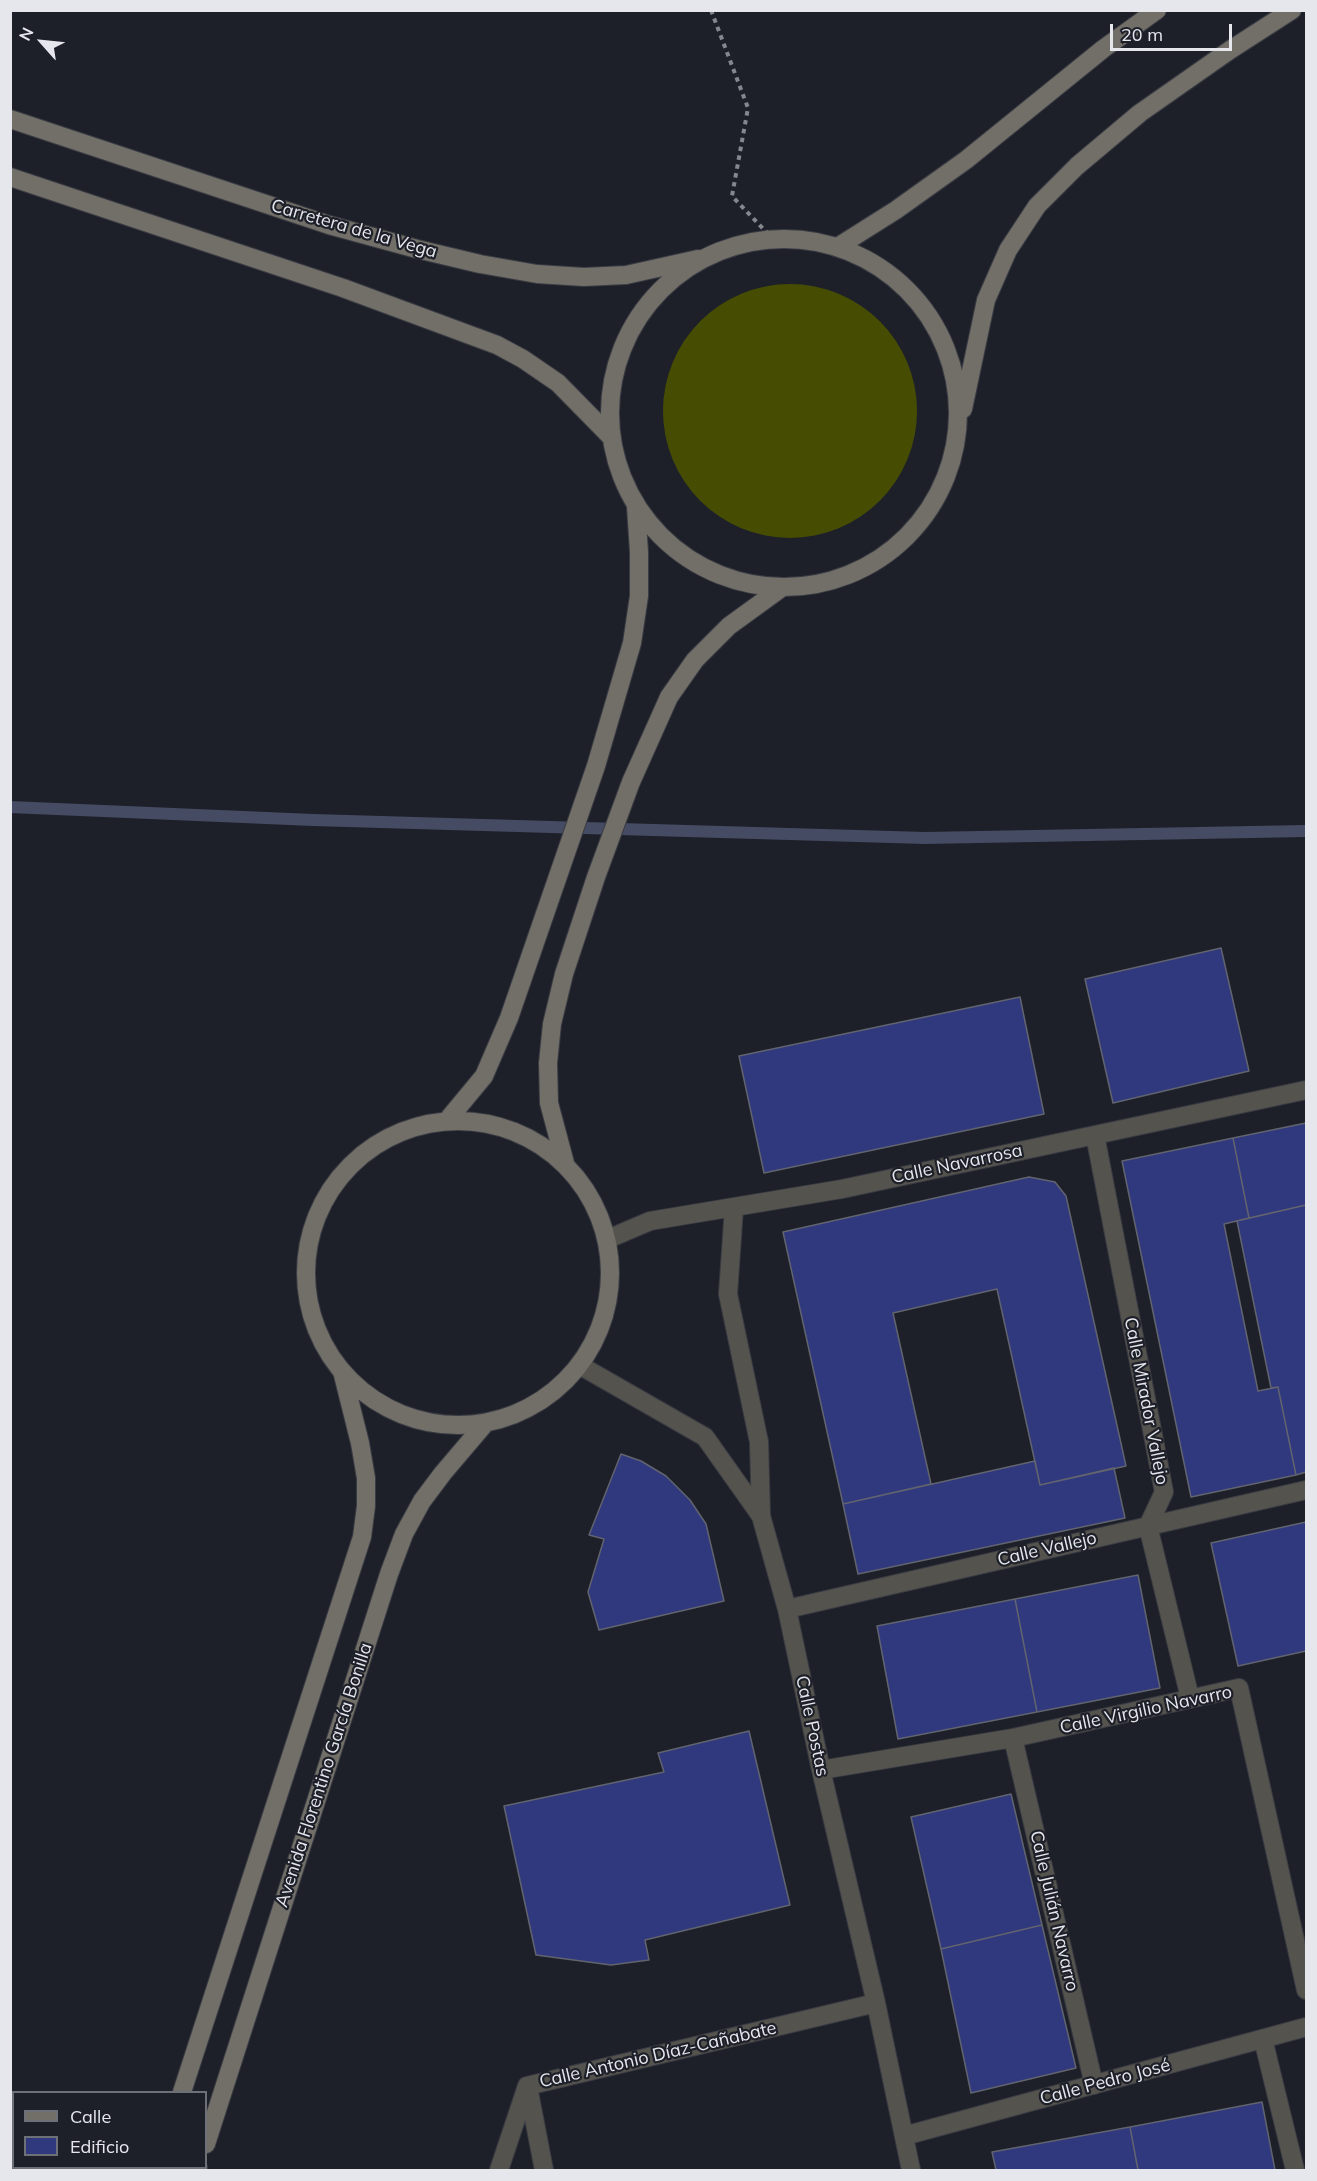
<!DOCTYPE html>
<html>
<head>
<meta charset="utf-8">
<style>
	body { margin:0 }
	#map { position:relative; width:1317px; height:2181px; overflow:hidden; background:#1e2029; font-family:Mulish,sans-serif }
	canvas { display:block }
	.frame { position:absolute; inset:0; border:12px solid #e5e7ed; pointer-events:none }
	.legend { position:absolute; left:12px; top:2091px; width:195px; height:78px; box-sizing:border-box; background:#1e2029; border:2px solid #6e7077; margin:0; padding:8px 10px; list-style:none; font-size:18px; color:#e5e7ed }
	.legend li { display:flex; align-items:center; gap:12px; height:30px }
	.legend b { width:30px; border:2px solid #6e7077 }
	.north { position:absolute; left:12px; top:12px; width:60px; height:60px; -webkit-text-stroke:4px #1e2029; paint-order:stroke; rotate:297deg; font-size:16px; font-weight:700; line-height:24px; text-align:center; color:#e5e7ed }
	.north::after { content:''; display:block; margin:auto; width:21px; height:27px; background:#e5e7ed; clip-path:polygon(50% 0,100% 100%,50% 72%,0 100%) }
	.scale { position:absolute; left:1110px; top:24px; width:122px; height:27px; box-sizing:border-box; border:3px solid #e5e7ed; border-top:0; padding-left:8px; font-size:18px; line-height:21px; white-space:nowrap; color:#e5e7ed; -webkit-text-stroke:4px #1e2029; paint-order:stroke }
</style>
</head>
<body>
<div id="map">
<canvas width="1317" height="2181"></canvas>
<div class="frame"></div>
<ul class="legend">
<li><b style="height:8px;background:#726f68"></b>Calle</li>
<li><b style="height:16px;background:#30387e"></b>Edificio</li>
</ul>
<div class="north">N</div>
<div class="scale">20 m</div>
</div>
<script>
const g = document.querySelector('canvas').getContext('2d');
g.lineJoin = 'round';
function fill(path, color) { g.fillStyle = color; g.fill(path, 'evenodd'); }
const shape = rows => new Path2D(rows.map(r => 'M' + r).join(''));
function stroke(path, color, width, dash) { g.strokeStyle = color; g.lineWidth = width; g.lineCap = dash ? 'butt' : 'round'; g.setLineDash(dash || []); g.stroke(path); }
function drawText(font, color, halo, rows, align = 'center') {
  g.font = font + ' Mulish,sans-serif'; g.lineWidth = 4.5; g.setLineDash([]); g.textBaseline = 'middle'; g.strokeStyle = halo; g.fillStyle = color; for (const [text, x, y, turn = 0] of rows) {
    g.save(); g.translate(x, y); g.rotate((+turn || 0) * Math.PI / 180); g.textAlign = isNaN(turn) ? turn : align; if (halo) g.strokeText(text, 0, 0); g.fillText(text, 0, 0); g.restore();
  }
}
fill(shape([
	'663 411a127 127 0 1 1 254 0a127 127 0 1 1-254 0Z'
]), '#464d03');
stroke(shape([
	[10,807,313,820,925,838,1306,831]
]), '#454b62', 12);
const building = shape([
	[1221,948,1249,1071,1113,1103,1085,979,1221,948],
	[1020,997,1044,1114,764,1173,739,1056,1020,997],
	[1306,1123,1306,1205,1249,1218,1233,1138,1306,1123],
	[1233,1138,1249,1218,1224,1224,1258,1391,1278,1387,1296,1475,1191,1497,1122,1161,1233,1138],
	[1029,1177,1055,1182,1066,1196,1126,1466,1040,1485,997,1289,893,1313,931,1484,843,1504,783,1232,1029,1177],
	[1306,1205,1306,1472,1296,1475,1278,1387,1271,1388,1237,1221,1306,1205],
	[621,1454,641,1461,666,1476,690,1500,706,1524,724,1601,599,1630,588,1592,604,1539,589,1535,621,1454],
	[1035,1461,1040,1485,1114,1468,1125,1518,858,1574,843,1504,1035,1461],
	[1306,1522,1306,1651,1238,1666,1211,1543,1306,1522],
	[1138,1575,1160,1688,1037,1712,1015,1599,1138,1575],
	[1015,1599,1037,1712,898,1739,877,1626,1015,1599],
	[749,1731,790,1905,645,1940,649,1960,611,1965,536,1955,504,1806,664,1772,658,1753,749,1731],
	[1011,1794,1042,1925,941,1949,911,1817,1011,1794],
	[1042,1925,1076,2068,971,2093,941,1949,1042,1925],
	[1262,2102,1275,2170,1138,2170,1130,2127,1262,2102],
	[1130,2127,1138,2170,996,2170,992,2152,1130,2127]
]);
fill(building, '#30387e');
stroke(building, '#61646e', 1.5);
const street = shape([
	[1095,1135,1164,1492,1148,1526,1190,1698],
	[734,1208,728,1294,759,1442,761,1516],
	[608,1239,650,1221,842,1189,1306,1090],
	[581,1366,705,1437,761,1516,787,1609,821,1770,876,2003,911,2170],
	[787,1609,1306,1490],
	[1013,1738,1094,2085],
	[821,1770,1013,1738,1239,1688,1306,1990],
	[1263,2039,1295,2170],
	[528,2087,544,2170],
	[904,2136,1306,2027],
	[499,2170,527,2086,876,2003]
]);
const secondary = shape([
	[10,119,329,225,417,249,480,264,537,274,584,277,626,275,698,259],
	[10,177,343,288,497,345,523,359,558,383,611,437],
	'610 413a174 174 0 1 1 348 0a174 174 0 1 1-348 0Z',
	[839,246,896,210,966,160,1103,49,1157,10],
	[963,409,986,300,1008,250,1037,206,1077,166,1140,113,1230,50,1292,10],
	[450,1117,484,1076,509,1018,596,766,632,643,639,596,639,552,636,507],
	'306 1273a152 152 0 1 1 304 0a152 152 0 1 1-304 0Z',
	[565,1163,549,1103,548,1063,552,1024,564,974,596,877,631,782,669,697,695,660,729,626,780,589],
	[182,2092,362,1537,366,1506,366,1478,360,1443,343,1375],
	[206,2144,389,1574,404,1534,422,1501,443,1473,483,1426],
	[157,2170,158,2168],
	[197,2170,198,2168]
]);
stroke(street, '#3a3c44', 20);
stroke(secondary, '#3a3c44', 20);
stroke(shape([
	[711,10,748,108,732,196,772,238]
]), '#85878f', 4, [4.5, 4.5]);
stroke(street, '#55534e', 18);
stroke(secondary, '#726f68', 18);
drawText('18px', '#e5e7ed', '#1e2029', [
	["Carretera de la Vega",354,229,16],
	["Calle Navarrosa",957,1164,-12],
	["Calle Mirador Vallejo",1146,1401,79],
	["Calle Vallejo",1047,1549,-13],
	["Calle Virgilio Navarro",1146,1710,-12],
	["Calle Postas",812,1726,78],
	["Avenida Florentino García Bonilla",324,1775,-72],
	["Calle Julián Navarro",1054,1911,77],
	["Calle Antonio Díaz-Cañabate",658,2055,-13],
	["Calle Pedro José",1105,2082,-15]
]);
</script>
</body>
</html>
